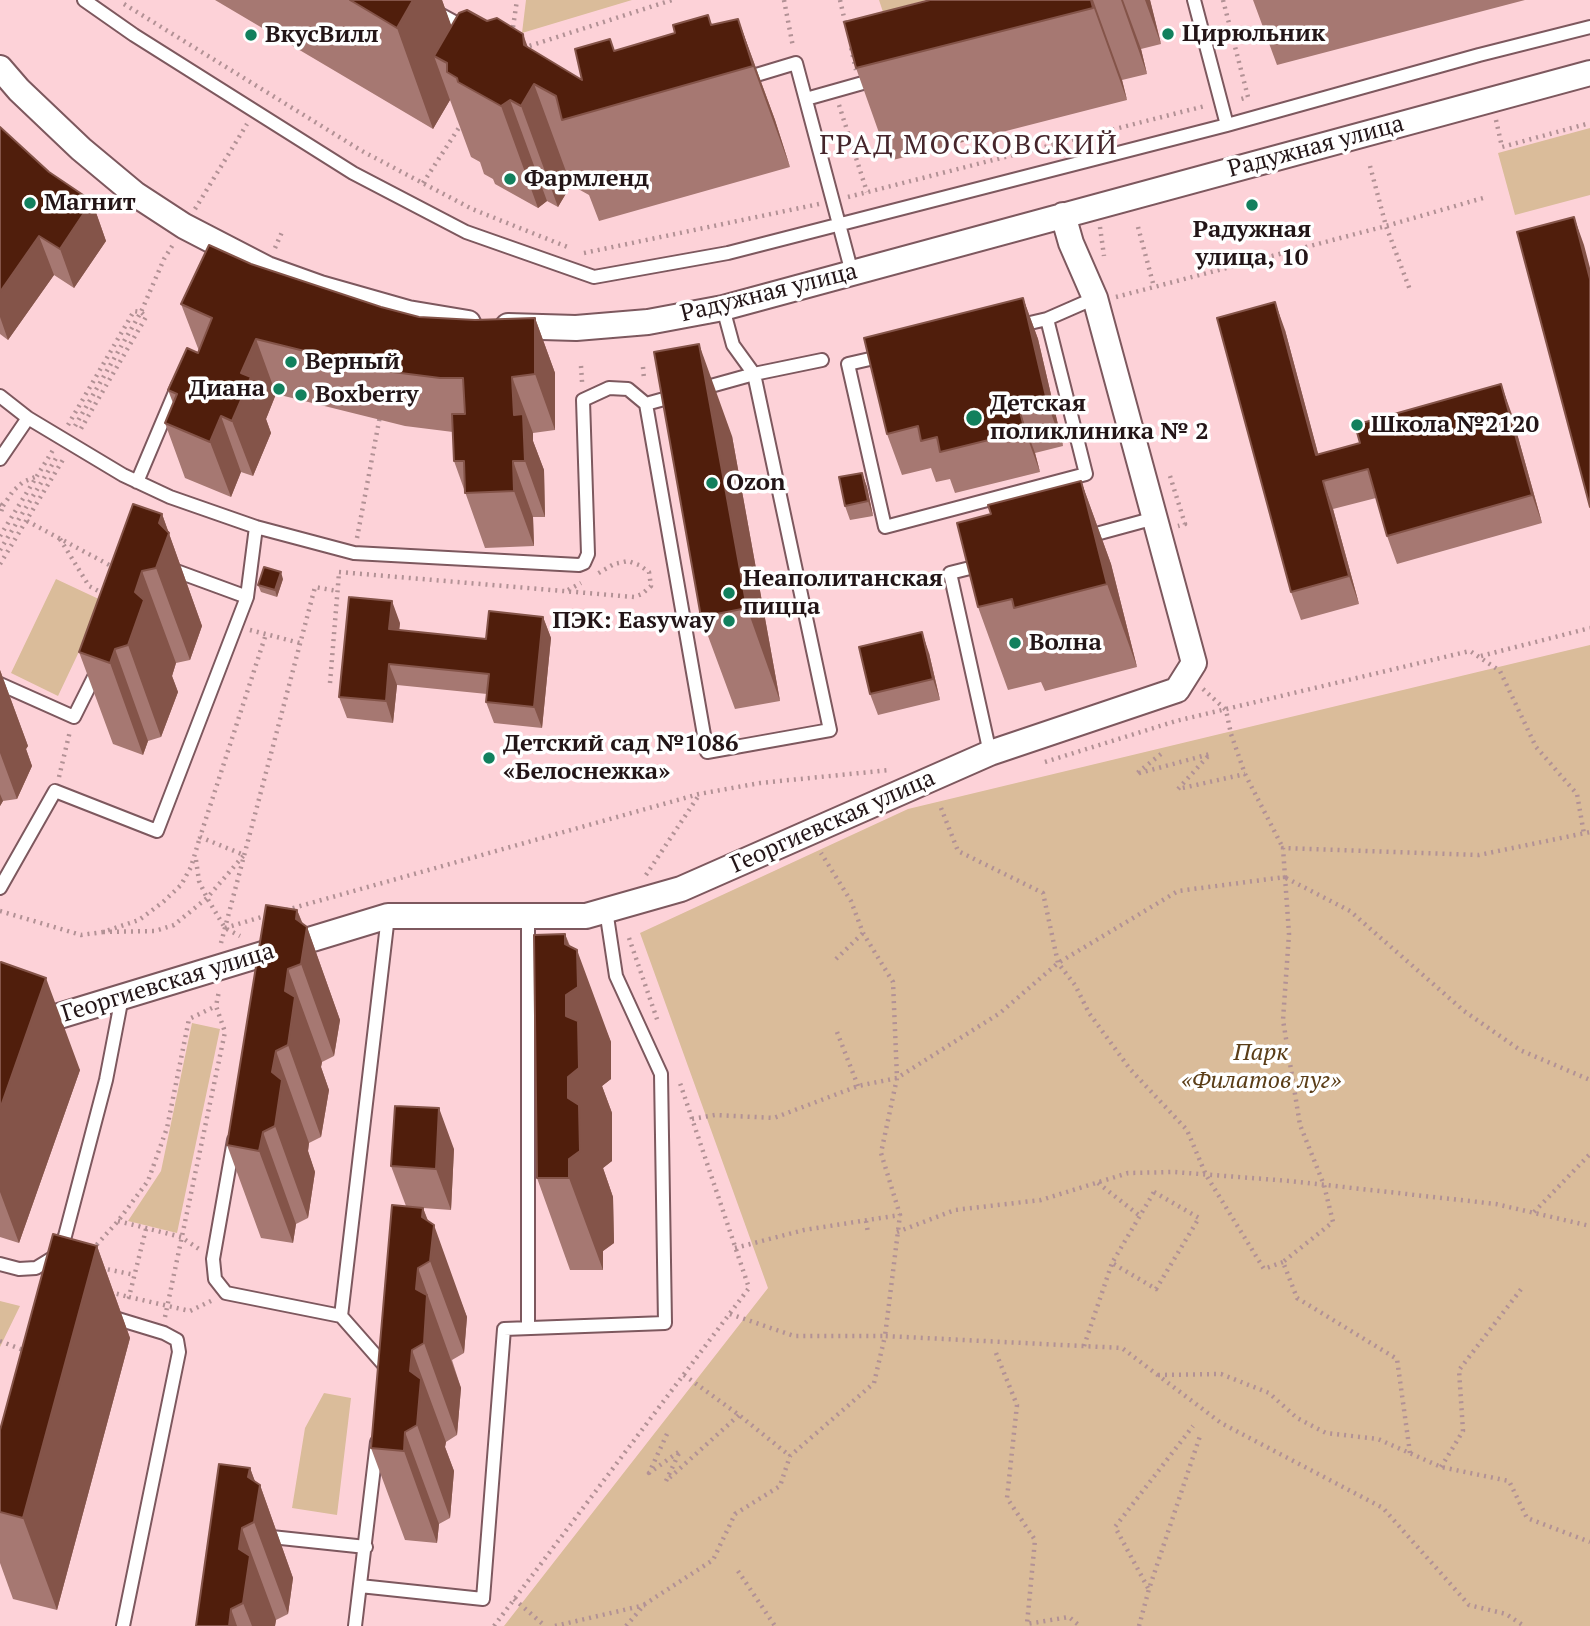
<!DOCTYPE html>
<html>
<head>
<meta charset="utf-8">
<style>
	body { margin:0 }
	canvas { display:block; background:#fdd2d8 }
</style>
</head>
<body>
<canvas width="1590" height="1626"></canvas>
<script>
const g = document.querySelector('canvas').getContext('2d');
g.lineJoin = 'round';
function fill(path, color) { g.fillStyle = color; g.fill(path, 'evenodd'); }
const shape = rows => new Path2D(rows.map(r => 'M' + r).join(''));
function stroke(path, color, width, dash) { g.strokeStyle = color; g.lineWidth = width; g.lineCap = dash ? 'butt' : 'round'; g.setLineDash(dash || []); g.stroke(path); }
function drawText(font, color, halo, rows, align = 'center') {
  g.font = font + ' "PT Serif",serif'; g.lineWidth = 7; g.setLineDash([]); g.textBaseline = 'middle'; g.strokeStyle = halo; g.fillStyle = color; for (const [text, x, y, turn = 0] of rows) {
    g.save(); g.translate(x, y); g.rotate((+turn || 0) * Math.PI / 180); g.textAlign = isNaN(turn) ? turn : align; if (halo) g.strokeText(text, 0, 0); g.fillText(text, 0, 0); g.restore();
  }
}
fill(shape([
	[526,0,632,0,522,33],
	[879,0,926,0,883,12],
	[1590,128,1590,195,1515,215,1498,153],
	[56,579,103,601,58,696,11,673],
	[1590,645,1590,1626,504,1626,768,1288,640,933,908,809],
	[192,1023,220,1029,177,1233,128,1221,161,1171],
	[0,1301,20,1306,0,1347],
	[324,1393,351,1398,337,1515,292,1508,305,1428]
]), '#dabc9a');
const lane = shape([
	[84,0,134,35,353,173,466,232,594,277,728,253,1227,125,1479,55,1590,27],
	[414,0,469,30],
	[1194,0,1227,125],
	[743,79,796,63,852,273],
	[806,99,877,79],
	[1017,326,1047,319],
	[883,356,848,364,885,527,1086,474,1047,319,1095,298],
	[700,389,754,374,822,360],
	[0,396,28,418,123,475,170,497,256,527,354,553,579,565,584,563,588,554,583,400,609,388,628,389,646,404],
	[675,396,646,404,707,752,830,730,754,374,733,345,723,308],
	[0,459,28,418],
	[137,482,178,385],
	[1085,537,1155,518],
	[982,565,950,573,990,753],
	[168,568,247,597],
	[0,684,74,717,97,671],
	[0,888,55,791,157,831,247,597,256,527],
	[234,1140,213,1259,215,1279,226,1293,341,1316],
	[0,1264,19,1269,36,1268,54,1257,65,1236,106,1080,122,997],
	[108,1316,164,1333,177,1340,179,1352,123,1626],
	[528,1327,528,916],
	[385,1372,385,1366,341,1316,388,916],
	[262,1536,366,1547],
	[360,1586,483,1599,504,1329,665,1323,661,1074,616,976,606,910],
	[355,1626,377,1442]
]);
const street = shape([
	[0,68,19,90,81,149,135,194,184,226,267,269,320,288,408,313,468,323],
	[508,326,576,328,648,322,723,308,1590,73],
	[0,1034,388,916,586,916,681,889,990,753,1177,690,1194,663,1095,298,1071,243,1063,215]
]);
stroke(lane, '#7d585e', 16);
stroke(street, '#7d585e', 28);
stroke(shape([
	[784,0,793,47],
	[840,0,846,26],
	[1223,0,1248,97,1238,100],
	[124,4,362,151,472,209,570,248],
	[512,34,517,0],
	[523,48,672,0],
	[851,48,856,70],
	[839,105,867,192],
	[1496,120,1502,147,1590,123],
	[1081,136,1084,146],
	[1370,166,1386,226,1410,290],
	[423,183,462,123],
	[848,197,1205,106],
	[195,209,247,124],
	[1100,227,1104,256],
	[1138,227,1154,287],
	[275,248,282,232],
	[584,253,819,204],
	[1116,297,1386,226,1483,198],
	[581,366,582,382],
	[643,367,644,379],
	[68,425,134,311,141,312,146,317,79,432],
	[75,426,141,312,164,259,174,243],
	[1170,476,1185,524,1178,526],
	[0,504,3,506,0,515],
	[3,506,13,491,23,482,35,477],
	[27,521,113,567],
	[0,536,53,450],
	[357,538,380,416],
	[60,539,89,586,104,594],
	[0,550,58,455],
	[0,564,64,458],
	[339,572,634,597,642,594,651,586,649,572,639,565,628,561,614,564,597,574],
	[568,590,581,583],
	[250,630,300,643],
	[1481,656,1590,628],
	[330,683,339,573],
	[1203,689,1226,710,1231,734,1245,774,1283,848],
	[1161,754,1136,774,1210,754,1178,789,1245,774],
	[1045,762,1176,721,1470,651,1500,671,1536,747,1577,794,1584,834],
	[59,777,70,731],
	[941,808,958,851,1043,893,1058,963,1075,985,1089,1013,1130,1069,1187,1130,1206,1175,1264,1269,1283,1262],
	[196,860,199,881,207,898,225,928,240,936],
	[646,875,699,795],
	[1285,877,1289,934,1283,1020,1300,1125,1324,1185,1333,1222,1283,1262,1297,1298,1397,1359,1410,1453],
	[1286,878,1350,911,1464,1011,1520,1050,1590,1080],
	[286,910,699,794,760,783,890,770],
	[0,911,81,935,103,932,139,920,163,902,181,885,191,867,200,837],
	[225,928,268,915],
	[103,932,155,931,174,925,207,898,244,855,200,837,266,634],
	[629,938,658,1022],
	[221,943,315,587,337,591],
	[836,959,863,933],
	[837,1032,858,1086],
	[692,1119,715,1115,774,1118,858,1086,897,1078,893,982,863,933,851,901,821,853],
	[1098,1183,1140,1216],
	[1154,1192,1199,1218,1156,1289,1112,1263,1154,1192],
	[1534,1212,1590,1154],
	[118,1221,181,1237,199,1249],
	[866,1221,868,1233],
	[146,1229,129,1297,190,1311,213,1300],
	[897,1232,955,1210,1041,1200,1128,1173,1174,1172,1290,1181,1496,1204,1590,1226],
	[735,1248,804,1230,900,1215],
	[92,1250,118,1221,148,1181,167,1128,189,1019,216,1006],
	[101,1268,135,1275],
	[110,1292,129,1297],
	[730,1314,794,1336,885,1336,900,1215,881,1153,897,1078,1000,1013,1058,963,1178,891,1285,877,1283,848,1479,855,1590,832],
	[165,1317,225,1032,216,1006,219,991],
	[0,1341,23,1350],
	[1084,1346,1112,1263],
	[996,1353,1017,1405,1007,1498,1035,1540,1027,1624,1069,1617,1080,1626],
	[684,1375,739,1415,790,1456],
	[1158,1375,1221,1374,1269,1393,1297,1418,1326,1433,1378,1439,1441,1467,1509,1481,1527,1518,1590,1542],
	[667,1434,649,1473,680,1451,666,1481,739,1415],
	[1441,1467,1463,1431,1459,1370,1522,1288],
	[738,1571,775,1626],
	[1148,1588,1115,1527,1193,1426],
	[514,1599,545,1626],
	[494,1626,749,1288,680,1083],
	[555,1626,645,1605],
	[626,1626,645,1604,713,1560,735,1514,780,1486,790,1456,874,1383,885,1336,1122,1348,1221,1423,1383,1508,1469,1605,1506,1614,1524,1626],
	[1139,1626,1149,1589,1201,1433]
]), '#b29195', 4.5, [2, 5]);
stroke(lane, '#fff', 12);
stroke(street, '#fff', 24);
fill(shape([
	[215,0,442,0,451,26,528,48,582,80,610,39,614,51,738,19,775,120,790,167,599,221,589,195,571,185,558,207,547,201,538,208,495,184,493,179,484,174,480,162,471,157,450,100,433,129],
	[930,0,1150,0,1161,44,1141,49,1147,74,1122,80,1127,100,889,161,856,68],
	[1253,0,1525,0,1277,65],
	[0,127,49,172,92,201,106,241,74,288,54,275,8,340,0,334],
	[251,264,381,307,419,317,475,320,535,318,555,373,555,430,533,433,533,441,544,470,545,517,533,517,534,546,485,548,454,461,453,432,405,426,276,394,266,419,271,433,253,476,241,472,231,497,185,478,165,423,173,403,168,390,199,351,181,304],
	[1023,298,1038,339,1063,446,1035,453,1040,472,955,493,950,479,936,482,931,468,902,475,887,434],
	[1285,330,1318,454,1511,412,1542,523,1397,564,1387,536,1376,498,1333,509,1359,604,1301,620,1291,592],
	[732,436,780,701,735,709,701,617],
	[862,473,867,487,873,516,850,520,845,506],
	[1081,481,1111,564,1137,667,1045,691,1041,682,1008,690,978,607,991,514],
	[162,514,202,626,190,660,176,663,172,676,178,692,161,737,148,741,143,755,113,744,79,652],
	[283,579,277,597,261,592,258,585],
	[543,617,551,638,542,728,494,723,486,702,487,694,397,685,393,723,347,718,339,697,400,623,399,630,486,639],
	[929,653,940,700,878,715,870,694],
	[0,670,28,746,26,749,32,766,17,799,3,801,0,806],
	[297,910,303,924,307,927,340,1020,334,1056,322,1062,321,1067,329,1090,321,1137,309,1143,308,1151,315,1172,308,1218,296,1224,293,1243,261,1238,227,1145],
	[565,934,611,1042,611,1079,602,1086,612,1113,612,1161,603,1168,613,1197,614,1243,603,1251,603,1270,570,1270,537,1178],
	[0,963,80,1070,19,1243,0,1237],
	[454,1149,451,1210,423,1208,467,1317,464,1353,452,1360,461,1388,457,1435,446,1442,445,1447,454,1471,450,1518,439,1524,437,1543,405,1540,371,1448,406,1206,391,1166],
	[97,1246,130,1338,57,1610,13,1599,0,1563,0,1430],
	[250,1468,255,1482,260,1485,293,1578,288,1614,276,1620,275,1626,196,1626]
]), '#a67872');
fill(shape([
	[413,0,442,0,468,71,457,78,447,63,434,56,450,100,433,129,397,28],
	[1091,0,1093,0,1122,80,1127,100],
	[1121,0,1123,0,1141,49,1147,74],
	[1145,0,1150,0,1161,44],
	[738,19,775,120,790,167,753,66],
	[523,34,543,88,524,45],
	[534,84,571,185,558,207,521,106],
	[510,100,547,201,538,208,501,106],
	[92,201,106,241,74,288,60,249],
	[1574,217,1584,245,1590,268,1590,279],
	[39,236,54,275,8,340,0,317,0,292],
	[1023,298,1038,339,1063,446,1048,405],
	[1275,302,1285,330,1326,483,1316,455],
	[535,318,555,373,555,430,535,374],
	[256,339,276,394,266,419,271,433,253,476,232,421,241,373],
	[699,344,732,436,780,701,747,608],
	[512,377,533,433,533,441,544,470,545,517,525,461,514,415],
	[1501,384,1511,412,1542,523,1532,495],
	[1020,412,1035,453,1040,472,1025,431],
	[221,416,241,472,231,497,210,442],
	[513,461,533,517,534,546,514,491],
	[862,473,867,487,873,516,868,501],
	[1081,481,1111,564,1137,667,1107,584],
	[1323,481,1333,509,1359,604,1349,576],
	[162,514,202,626,190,660,156,568,159,523],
	[142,571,176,663,172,676,178,692,161,737,128,645,135,592],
	[281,572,283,579,277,597,275,590],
	[392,601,400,623,397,650,389,629],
	[543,617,551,638,542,728,534,707],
	[922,632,929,653,940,700,933,679],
	[115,649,148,741,143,755,110,663],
	[389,664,397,685,393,723,386,701],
	[0,670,28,746,26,749,32,766,17,799,0,753],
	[0,794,3,801,0,806],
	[297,910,306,933,307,927,340,1020,334,1056,301,964,296,919],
	[565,934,577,969,577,950,611,1042,611,1079,602,1086,612,1113,612,1161,603,1168,613,1197,614,1243,603,1251,603,1270,569,1178],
	[288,969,322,1062,321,1067,329,1090,321,1137,288,1045,285,991],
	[46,978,80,1070,19,1243,0,1192,0,1109],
	[276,1051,309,1143,308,1151,315,1172,308,1218,275,1126,272,1072],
	[439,1108,454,1149,451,1210,436,1169],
	[263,1132,296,1224,293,1243,259,1151],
	[423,1208,433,1235,434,1225,467,1317,464,1353,430,1261,422,1217],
	[97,1246,130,1338,57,1610,23,1518],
	[418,1268,461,1388,457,1435,424,1343,416,1289],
	[412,1350,446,1442,445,1447,454,1471,450,1518,417,1425,410,1371],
	[405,1432,439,1524,437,1543,404,1451],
	[250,1468,259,1492,260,1485,293,1578,288,1614,254,1522,248,1477],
	[242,1528,276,1620,275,1626,252,1626,243,1603,239,1549],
	[231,1609,237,1626,229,1626]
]), '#845449');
const building = shape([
	[350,0,413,0,397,28,350,0],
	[930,0,1091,0,1093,8,856,68,844,22,930,0],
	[467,10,487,21,497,18,523,34,524,45,582,80,575,49,610,39,614,51,675,33,673,25,708,15,711,25,738,19,753,66,562,120,556,96,534,84,521,106,510,100,501,106,458,82,457,78,447,72,447,63,434,56,459,13,467,10],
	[0,127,49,172,92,201,60,249,39,236,0,292,0,127],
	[1574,217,1590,279,1590,507,1517,232,1574,217],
	[209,245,251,264,381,307,419,317,475,320,535,318,535,374,512,377,514,415,523,414,525,461,513,461,514,491,465,493,464,461,454,461,452,414,465,414,463,378,440,378,385,371,256,339,241,373,251,377,232,421,221,416,210,442,165,423,177,394,168,390,187,348,198,353,212,318,181,304,209,245],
	[1023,298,1048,405,1020,412,1025,431,940,452,937,437,921,441,918,426,887,434,864,338,1023,298],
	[1275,302,1316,455,1360,443,1355,425,1501,384,1532,495,1387,536,1368,469,1323,481,1349,576,1291,592,1217,318,1275,302],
	[699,344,747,608,701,617,654,352,699,344],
	[862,473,868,501,845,506,839,477,862,473],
	[1081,481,1107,584,1014,608,1012,599,978,607,957,523,991,514,988,505,1081,481],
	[133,504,162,514,159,523,169,533,156,568,142,571,135,592,144,600,128,645,115,649,110,663,79,652,133,504],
	[264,567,281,572,275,590,258,585,264,567],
	[349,597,392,601,389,629,486,639,489,611,543,617,534,707,486,702,489,674,389,664,386,701,339,697,349,597],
	[922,632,933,679,870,694,859,647,922,632],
	[266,905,297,910,296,919,307,927,301,964,288,969,285,991,295,997,288,1045,276,1051,272,1072,282,1080,275,1126,263,1132,259,1151,227,1145,266,905],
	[565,934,565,944,577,950,578,987,566,995,566,1016,578,1021,579,1068,568,1077,568,1098,579,1105,580,1151,569,1159,569,1178,537,1178,534,935,565,934],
	[1,962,46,978,0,1109,0,963,1,962],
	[395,1106,439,1108,436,1169,391,1166,395,1106],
	[392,1205,423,1208,422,1217,434,1225,430,1261,418,1268,416,1289,427,1295,424,1343,412,1350,410,1371,421,1379,417,1425,405,1432,404,1451,371,1448,392,1205],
	[53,1234,97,1246,23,1518,0,1512,0,1430,53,1234],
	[219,1464,250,1468,248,1477,260,1485,254,1522,242,1528,239,1549,250,1556,243,1603,231,1609,229,1626,196,1626,219,1464]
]);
fill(building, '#501e0c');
stroke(building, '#845449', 2);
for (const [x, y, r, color] of [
	[1168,34,7,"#12805d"],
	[251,35,7,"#12805d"],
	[510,179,7,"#12805d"],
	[30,203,7,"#12805d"],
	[1252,205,7,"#12805d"],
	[291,362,7,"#12805d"],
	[279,389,7,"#12805d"],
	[301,395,7,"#12805d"],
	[974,418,9,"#12805d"],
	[1357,425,7,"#12805d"],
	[712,483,7,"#12805d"],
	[729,593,7,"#12805d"],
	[729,621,7,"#12805d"],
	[1015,643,7,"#12805d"],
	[489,758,7,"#12805d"]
]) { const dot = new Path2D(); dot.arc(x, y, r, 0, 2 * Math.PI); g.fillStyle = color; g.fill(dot); stroke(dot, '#fff', 2.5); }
drawText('bold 24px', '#231517', '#fff', [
	["Цирюльник",1182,34],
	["ВкусВилл",265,35],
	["Фармленд",524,179],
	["Магнит",44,203],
	["Радужная",1252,230,"center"],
	["улица, 10",1252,258,"center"],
	["Верный",305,362],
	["Диана",265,389,"right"],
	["Boxberry",315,395],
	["Детская",990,404],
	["поликлиника № 2",990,432],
	["Школа №2120",1371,425],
	["Ozon",726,483],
	["Неаполитанская",743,579],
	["пицца",743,607],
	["ПЭК: Easyway",715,621,"right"],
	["Волна",1029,643],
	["Детский сад №1086",503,744],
	["«Белоснежка»",503,772]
], 'left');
drawText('24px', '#231517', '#fff', [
	["Радужная улица",1316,147,-15],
	["Радужная улица",769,293,-14],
	["Георгиевская улица",833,822,-24],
	["Георгиевская улица",168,983,-17]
]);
drawText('italic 24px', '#5a3d17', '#fff', [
	["Парк",1261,1053],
	["«Филатов луг»",1261,1081]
]);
g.letterSpacing = '2px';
drawText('28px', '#45252b', '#fff', [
	["ГРАД МОСКОВСКИЙ",969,146]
]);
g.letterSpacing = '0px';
</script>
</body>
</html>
